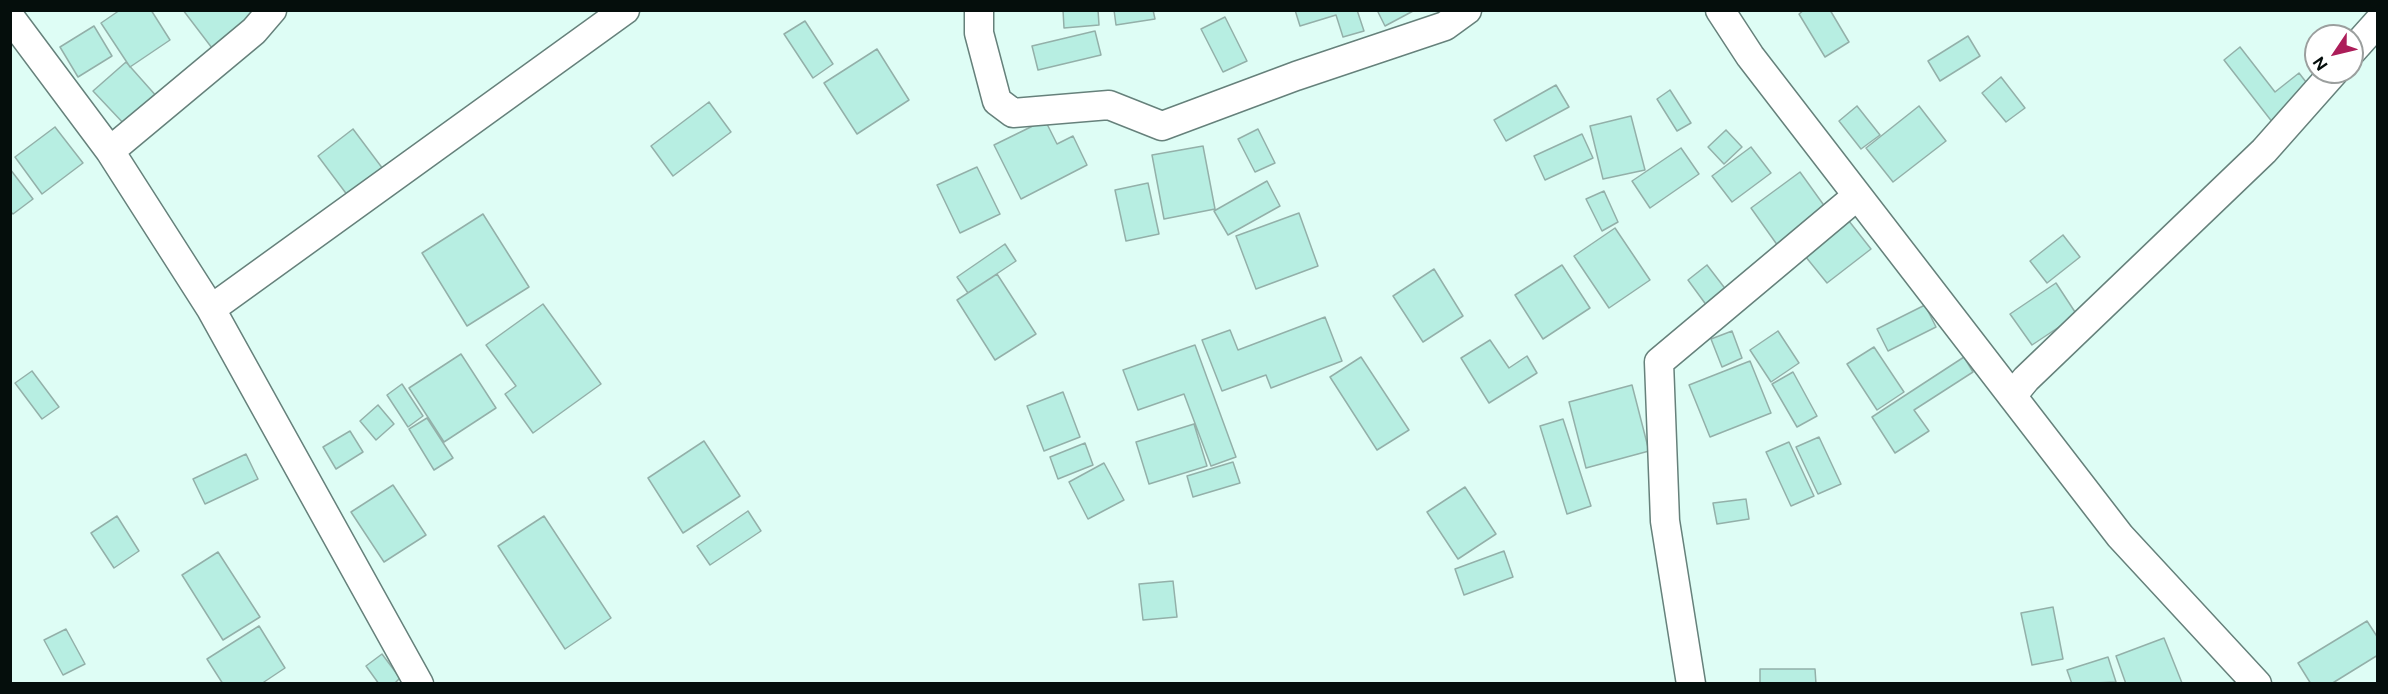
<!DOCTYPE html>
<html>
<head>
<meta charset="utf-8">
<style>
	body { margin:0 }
	#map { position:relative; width:2388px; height:694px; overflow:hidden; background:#defdf5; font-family:"Public Sans",sans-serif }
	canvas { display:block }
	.frame { position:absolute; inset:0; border:12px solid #050e0c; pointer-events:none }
	.north { position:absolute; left:2304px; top:24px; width:60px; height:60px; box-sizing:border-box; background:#fff; border:2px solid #9b9f9e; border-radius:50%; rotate:235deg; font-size:16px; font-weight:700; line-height:24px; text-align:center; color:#050e0c }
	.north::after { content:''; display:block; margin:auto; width:21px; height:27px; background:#ac1d59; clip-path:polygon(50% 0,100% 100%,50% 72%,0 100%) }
</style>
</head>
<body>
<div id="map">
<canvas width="2388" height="694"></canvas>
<div class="frame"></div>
<div class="north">N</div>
</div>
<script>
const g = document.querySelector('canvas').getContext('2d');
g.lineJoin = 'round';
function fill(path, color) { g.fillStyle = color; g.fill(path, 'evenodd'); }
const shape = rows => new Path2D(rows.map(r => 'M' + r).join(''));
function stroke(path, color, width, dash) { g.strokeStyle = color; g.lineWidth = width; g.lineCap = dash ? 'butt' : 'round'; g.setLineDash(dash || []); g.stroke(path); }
const building = shape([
	[120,10,151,10,170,40,130,67,101,23,120,10],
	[183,10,259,10,212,48,183,10],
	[1063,10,1098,10,1099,25,1064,28,1063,10],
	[1114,10,1153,10,1155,19,1116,25,1114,10],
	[1295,10,1357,10,1364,31,1343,37,1336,15,1300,26,1295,10],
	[1377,10,1415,10,1385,26,1377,10],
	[1804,10,1830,10,1849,42,1825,57,1799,14,1804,10],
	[1225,17,1247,61,1223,72,1201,29,1225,17],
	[805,21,833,64,813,78,784,34,805,21],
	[94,26,112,56,78,77,60,47,94,26],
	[1095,31,1101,55,1038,70,1032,46,1095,31],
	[1968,36,1980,56,1940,81,1928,61,1968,36],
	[2240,47,2275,92,2299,73,2313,91,2273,123,2224,60,2240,47],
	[877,49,909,100,857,134,824,83,877,49],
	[126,62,158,98,126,126,93,91,126,62],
	[2001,77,2025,108,2006,122,1982,93,2001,77],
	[1556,85,1569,107,1506,141,1494,120,1556,85],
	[1670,90,1691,123,1677,131,1657,99,1670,90],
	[709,102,731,132,673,176,651,146,709,102],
	[1857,106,1880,135,1861,149,1839,121,1857,106],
	[1919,106,1946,141,1893,182,1866,148,1919,106],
	[1631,116,1645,170,1603,179,1590,126,1631,116],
	[1045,120,1057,144,1073,136,1087,165,1021,199,994,145,1045,120],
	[55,127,83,163,42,194,15,157,55,127],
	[353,129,383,169,348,196,318,156,353,129],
	[1258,129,1275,163,1255,172,1238,139,1258,129],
	[1726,130,1742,147,1724,164,1708,147,1726,130],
	[1582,134,1593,158,1545,180,1534,156,1582,134],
	[1203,146,1215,209,1164,219,1152,155,1203,146],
	[1751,147,1771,173,1732,202,1712,176,1751,147],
	[1681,148,1699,174,1650,208,1632,181,1681,148],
	[977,167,1000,214,960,233,937,185,977,167],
	[10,169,33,199,13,214,10,211,10,169],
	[1800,172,1828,211,1778,246,1751,208,1800,172],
	[1267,181,1280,206,1228,235,1214,211,1267,181],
	[1148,183,1159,234,1126,241,1115,190,1148,183],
	[1604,191,1618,222,1602,231,1586,199,1604,191],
	[1299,213,1318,266,1256,289,1236,236,1299,213],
	[483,214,529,287,467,326,422,253,483,214],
	[1845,216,1871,249,1827,283,1801,251,1845,216],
	[1615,228,1650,280,1609,308,1574,256,1615,228],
	[2063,235,2080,257,2047,283,2030,261,2063,235],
	[1005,244,1016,261,968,293,957,277,1005,244],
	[1562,265,1590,308,1543,339,1515,295,1562,265],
	[1707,265,1727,291,1707,306,1688,280,1707,265],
	[1434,269,1463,316,1423,342,1393,296,1434,269],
	[997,274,1036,334,995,360,957,300,997,274],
	[2056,283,2077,315,2032,345,2010,314,2056,283],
	[543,304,601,384,533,433,505,394,516,386,486,345,543,304],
	[1925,305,1936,327,1888,351,1877,329,1925,305],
	[1325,317,1342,361,1271,388,1266,375,1222,391,1202,340,1230,330,1238,350,1325,317],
	[1732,331,1742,358,1722,367,1711,339,1732,331],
	[1778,331,1799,363,1771,382,1750,350,1778,331],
	[1490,340,1509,368,1527,356,1537,373,1489,403,1461,358,1490,340],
	[1195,345,1236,457,1211,466,1184,394,1138,410,1123,370,1195,345],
	[1874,347,1904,392,1877,410,1847,364,1874,347],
	[461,354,496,408,444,442,409,388,461,354],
	[1361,357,1409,430,1377,450,1330,377,1361,357],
	[1964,357,1973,372,1914,410,1929,431,1895,453,1872,417,1964,357],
	[1750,361,1771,413,1710,437,1689,385,1750,361],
	[32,371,59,407,42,419,15,383,32,371],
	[1793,372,1817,416,1797,427,1772,384,1793,372],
	[402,384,423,416,408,427,387,395,402,384],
	[1632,385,1649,451,1586,468,1569,402,1632,385],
	[1063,392,1080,437,1044,451,1027,406,1063,392],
	[378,405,394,424,376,440,360,421,378,405],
	[427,418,453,458,434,470,409,429,427,418],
	[1563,419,1591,506,1567,514,1540,426,1563,419],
	[1194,424,1207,466,1149,484,1136,442,1194,424],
	[350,431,363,452,336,469,323,447,350,431],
	[1819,437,1841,484,1818,494,1796,447,1819,437],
	[704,441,740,496,683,533,648,478,704,441],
	[1789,442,1814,496,1791,506,1766,452,1789,442],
	[1085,443,1093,465,1058,479,1050,457,1085,443],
	[246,454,258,479,205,504,193,479,246,454],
	[1233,462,1240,483,1193,497,1187,476,1233,462],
	[1104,463,1124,500,1088,519,1069,482,1104,463],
	[393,485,426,535,384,562,351,512,393,485],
	[1465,487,1496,534,1458,559,1427,512,1465,487],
	[1746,499,1749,519,1717,524,1713,503,1746,499],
	[748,511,761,531,710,565,697,546,748,511],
	[117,516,139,551,114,568,91,533,117,516],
	[544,516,611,618,565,649,498,546,544,516],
	[1504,551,1513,577,1464,595,1455,569,1504,551],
	[218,552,260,617,223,640,182,575,218,552],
	[1173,581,1177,617,1143,620,1139,584,1173,581],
	[2053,607,2063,659,2032,665,2021,613,2053,607],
	[2367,621,2378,638,2378,655,2331,684,2311,684,2298,663,2367,621],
	[259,626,285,668,261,684,223,684,207,659,259,626],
	[66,629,85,664,63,675,44,640,66,629],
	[2164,638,2182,683,2126,684,2116,656,2164,638],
	[382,654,400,678,394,684,379,684,366,666,382,654],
	[2108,657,2116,682,2072,684,2067,670,2108,657],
	[1760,669,1815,669,1816,684,1760,684,1760,669]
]);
fill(building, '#b7eee2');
stroke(building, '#93b0a9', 1.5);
const street = shape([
	[979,10,979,33,997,101,1013,113,1109,105,1162,126,1296,76,1445,26,1467,10],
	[1720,10,1750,56,2120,536,2257,684],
	[10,17,110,151,211,309,419,684],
	[2352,51,2378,22],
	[110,151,254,31,272,10],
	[211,309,625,10],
	[2012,396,2026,379,2264,151,2334,72],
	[1691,684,1665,521,1659,362,1857,196]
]);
stroke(street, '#66817b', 31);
stroke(street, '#fff', 28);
</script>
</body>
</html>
